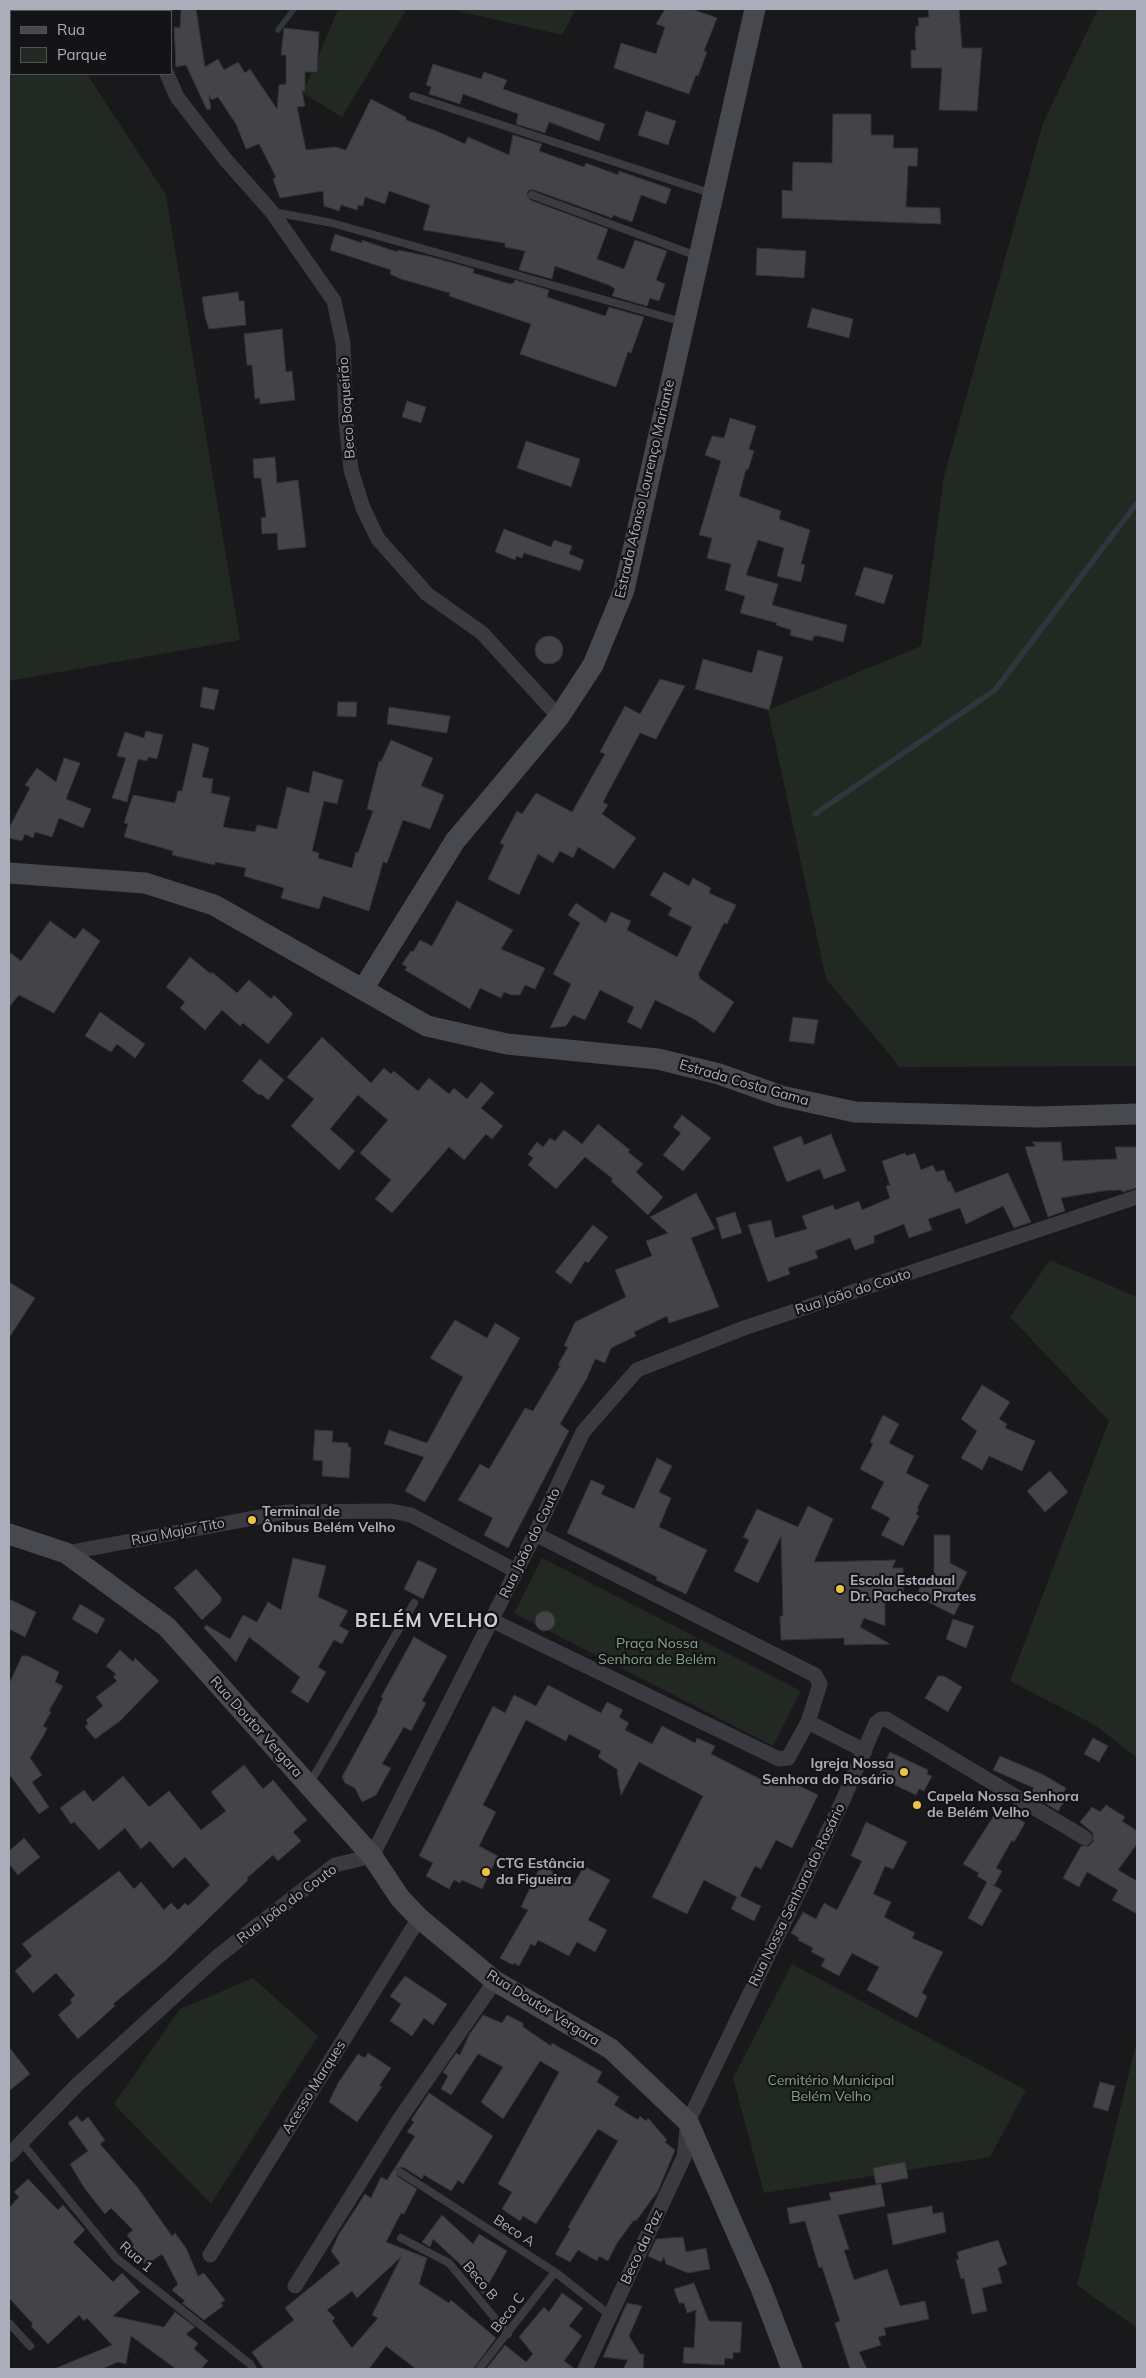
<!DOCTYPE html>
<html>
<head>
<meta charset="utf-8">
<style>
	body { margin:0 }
	#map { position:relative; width:1146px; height:2378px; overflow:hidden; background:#19191b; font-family:Mulish,sans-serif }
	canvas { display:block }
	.frame { position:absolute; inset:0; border:10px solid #abaeba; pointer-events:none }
	.legend { position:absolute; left:10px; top:10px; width:162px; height:65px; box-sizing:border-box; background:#141416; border:1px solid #505258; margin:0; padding:6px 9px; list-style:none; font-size:15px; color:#abaeba }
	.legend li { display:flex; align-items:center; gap:10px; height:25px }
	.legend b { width:25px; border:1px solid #505258 }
</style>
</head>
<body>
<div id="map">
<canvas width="1146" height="2378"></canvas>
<div class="frame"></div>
<ul class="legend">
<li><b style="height:6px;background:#48494f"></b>Rua</li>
<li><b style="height:14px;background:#212922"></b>Parque</li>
</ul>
</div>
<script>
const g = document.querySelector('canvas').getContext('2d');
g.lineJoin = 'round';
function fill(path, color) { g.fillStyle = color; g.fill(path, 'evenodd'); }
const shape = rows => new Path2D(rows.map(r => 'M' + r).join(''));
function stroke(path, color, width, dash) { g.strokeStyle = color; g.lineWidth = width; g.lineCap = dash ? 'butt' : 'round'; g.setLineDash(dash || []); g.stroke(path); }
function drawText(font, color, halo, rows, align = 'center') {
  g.font = font + ' Mulish,sans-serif'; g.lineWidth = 4.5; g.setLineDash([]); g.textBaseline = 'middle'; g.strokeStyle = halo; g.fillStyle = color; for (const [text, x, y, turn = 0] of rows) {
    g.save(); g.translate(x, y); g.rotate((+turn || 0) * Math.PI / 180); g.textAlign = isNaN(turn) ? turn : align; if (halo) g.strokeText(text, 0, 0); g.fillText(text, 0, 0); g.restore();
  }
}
fill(shape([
	[9,9,69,9,69,11,11,11,11,74,87,74,166,195,240,640,9,681],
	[338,9,407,9,342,117,303,93],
	[450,9,576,9,562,35],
	[1098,9,1137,9,1137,1066,900,1067,826,979,768,710,921,646,944,476,1043,123],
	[1050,1260,1137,1297,1137,1758,1095,1725,1010,1681,1109,1421,1010,1317],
	[542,1558,801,1691,773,1746,514,1613],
	[792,1964,1026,2090,990,2157,764,2193,733,2078],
	[253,1978,318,2036,211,2204,114,2104,180,2009],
	[1137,2040,1137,2328,1077,2285]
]), '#212922');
stroke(shape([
	[278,30,294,9],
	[815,814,995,690,1137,503]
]), '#2f363e', 5.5);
const building = shape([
	[181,9,196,9,205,67,218,59,224,70,238,62,245,73,250,69,277,109,279,85,286,84,286,55,281,55,284,28,319,32,317,72,305,72,305,91,302,91,305,106,297,107,306,150,335,147,346,150,371,99,406,117,406,120,439,132,465,144,468,137,509,155,513,135,542,144,539,151,584,167,586,163,618,175,619,171,671,189,666,204,641,195,632,222,613,215,612,218,534,190,529,190,527,194,530,200,608,229,597,259,624,269,635,240,667,251,656,280,665,284,659,301,650,298,647,306,612,296,615,289,609,285,555,266,552,279,519,270,525,251,505,247,505,243,423,230,430,205,389,191,385,204,365,197,363,206,358,205,357,210,341,205,339,211,324,206,323,191,280,198,273,179,276,177,259,144,246,149,236,124,218,97,212,100,209,95,211,109,207,110,186,65,176,67,174,27,180,28,181,9],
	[665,9,692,9,717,18,704,51,707,52,698,76,696,75,689,94,614,68,621,43,656,54,665,27,656,24,665,9],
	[928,9,959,9,962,48,982,48,977,111,939,110,942,68,911,68,911,50,916,50,915,36,916,26,919,26,918,18,929,17,928,9],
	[433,64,481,79,484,72,507,80,503,89,605,124,599,141,549,122,545,133,516,124,518,114,463,94,460,104,429,94,431,87,426,85,433,64],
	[646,111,676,121,668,145,638,135,646,111],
	[833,114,871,114,871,135,894,135,893,148,918,148,917,166,908,166,906,207,940,208,941,224,782,218,782,190,792,191,793,162,832,163,833,114],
	[335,234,362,243,362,240,397,252,398,250,432,257,474,269,473,273,510,284,514,283,515,280,549,290,547,297,605,316,609,307,644,317,631,353,628,352,616,387,520,354,531,324,449,296,450,293,401,279,390,274,391,270,330,250,335,234],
	[757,248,806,251,804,278,756,275,757,248],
	[238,292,239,301,244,301,246,325,209,329,205,317,202,297,238,292],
	[812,308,853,319,849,338,807,327,812,308],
	[282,329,286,372,292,371,295,400,260,404,260,398,255,399,252,365,247,365,244,334,282,329],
	[407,401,426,407,421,423,402,417,407,401],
	[730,418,756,426,749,449,754,451,748,470,746,469,739,496,781,511,779,519,810,530,801,564,805,565,801,582,777,576,784,548,758,540,746,575,778,584,772,605,847,625,843,642,819,636,814,636,812,641,790,635,791,630,776,625,777,623,740,613,745,596,725,590,731,564,707,558,712,538,699,535,721,461,705,455,712,436,724,438,730,418],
	[526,441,580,459,571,487,517,468,526,441],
	[275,457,277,483,298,480,306,547,278,550,277,533,262,534,261,518,266,517,261,478,254,478,253,459,275,457],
	[504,529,551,547,554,540,572,546,569,554,584,560,580,571,524,553,522,558,516,556,515,560,495,552,504,529],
	[864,567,893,575,884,604,855,595,864,567],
	'535 650a14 14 0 1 1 28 0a14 14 0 1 1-28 0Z',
	[758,650,783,657,769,710,695,689,703,659,752,673,758,650],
	[660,679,685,686,656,739,640,733,603,802,608,805,602,814,636,838,614,869,578,847,573,858,560,851,553,863,538,854,519,895,488,879,504,845,500,843,517,811,522,814,536,793,572,812,605,754,600,752,625,706,640,714,660,679],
	[203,687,219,690,214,710,200,707,203,687],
	[338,702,357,702,356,717,337,716,338,702],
	[389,707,450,716,447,733,387,724,389,707],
	[146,731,163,735,157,759,148,757,147,761,138,759,127,802,112,798,126,758,117,756,125,732,144,738,146,731],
	[391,740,433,758,421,786,444,795,430,829,403,820,387,863,383,862,369,911,323,896,319,909,281,898,284,888,244,876,246,868,215,862,215,865,172,855,173,851,124,837,128,824,124,823,133,795,175,803,178,791,182,791,193,743,209,748,202,777,213,779,211,793,230,797,223,827,255,832,257,825,277,829,287,787,309,793,313,771,343,780,337,804,324,801,312,851,319,853,318,858,352,868,356,852,358,853,373,811,367,809,379,761,381,762,391,740],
	[64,758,80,763,66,799,91,809,83,828,59,818,52,837,35,832,33,838,25,834,22,841,9,838,9,828,30,788,25,785,37,768,56,782,64,758],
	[664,872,689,886,693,878,711,888,709,893,736,905,727,924,724,923,698,975,700,976,699,978,734,1002,714,1033,694,1019,655,1000,641,1029,627,1022,634,1007,600,990,585,1020,573,1015,566,1026,550,1028,571,984,553,974,580,923,568,915,576,903,606,923,611,912,631,921,627,930,677,957,692,927,668,915,672,908,650,895,664,872],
	[457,901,513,930,501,949,545,968,535,989,525,985,520,995,512,995,504,992,501,998,480,988,470,1009,405,970,407,967,402,964,411,951,413,952,420,940,432,946,457,901],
	[50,921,75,939,83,928,100,941,54,1013,19,995,9,1007,9,952,21,961,50,921],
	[190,957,211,974,212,972,237,993,249,980,271,999,274,995,293,1014,268,1044,243,1023,240,1026,222,1010,205,1030,180,1008,185,1002,166,987,190,957],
	[100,1012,145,1044,135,1058,117,1044,111,1052,85,1036,100,1012],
	[793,1017,818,1020,814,1044,789,1041,793,1017],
	[322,1037,371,1083,384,1068,391,1074,394,1071,418,1091,429,1078,449,1094,454,1088,467,1099,481,1082,494,1093,481,1108,503,1126,492,1139,486,1134,464,1160,449,1147,392,1213,375,1199,391,1180,360,1153,388,1120,358,1095,330,1129,355,1151,339,1170,291,1126,314,1099,287,1077,322,1037],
	[260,1059,284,1080,268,1100,261,1094,259,1095,242,1081,260,1059],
	[682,1115,711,1138,683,1171,663,1155,681,1133,673,1127,682,1115],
	[598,1124,630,1150,628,1152,643,1164,636,1172,663,1197,648,1215,611,1181,613,1179,585,1157,556,1189,528,1165,533,1158,528,1154,537,1142,543,1147,550,1138,555,1141,564,1130,582,1144,598,1124],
	[831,1134,846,1171,824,1179,820,1169,787,1182,773,1147,801,1136,804,1145,831,1134],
	[1032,1142,1061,1142,1063,1161,1117,1159,1115,1147,1137,1147,1137,1188,1122,1192,1121,1190,1103,1191,1061,1198,1065,1211,1048,1217,1025,1147,1036,1146,1032,1142],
	[905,1153,906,1156,915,1153,921,1170,933,1165,936,1172,944,1170,948,1182,950,1181,955,1193,1008,1173,1031,1222,1014,1228,1003,1206,966,1224,960,1208,928,1219,932,1230,909,1238,904,1224,874,1236,874,1243,855,1250,850,1238,815,1251,818,1258,788,1268,790,1274,768,1282,748,1225,771,1220,775,1238,807,1229,802,1216,833,1205,835,1210,859,1201,862,1210,890,1198,886,1186,890,1185,882,1161,905,1153],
	[696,1193,715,1229,691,1238,719,1307,669,1323,667,1316,634,1332,636,1336,611,1348,605,1363,595,1359,587,1378,560,1424,569,1431,508,1548,484,1535,493,1518,458,1500,480,1464,489,1469,525,1408,533,1411,560,1366,558,1365,568,1347,564,1346,575,1322,626,1297,615,1270,652,1256,646,1241,668,1233,650,1217,696,1193],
	[735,1212,742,1233,722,1239,716,1218,735,1212],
	[593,1225,608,1237,588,1263,585,1261,571,1284,555,1272,593,1225],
	[9,1282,35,1298,9,1338,9,1282],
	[455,1320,487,1338,495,1323,520,1338,425,1502,405,1491,424,1457,384,1444,389,1430,427,1443,463,1377,430,1358,455,1320],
	[982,1385,1010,1402,999,1419,1007,1424,1005,1428,1035,1441,1022,1471,989,1456,982,1470,961,1458,977,1431,961,1419,982,1385],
	[883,1415,899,1424,889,1443,914,1456,906,1473,929,1485,917,1508,919,1509,916,1514,919,1516,903,1546,881,1535,890,1518,871,1508,884,1482,860,1469,873,1444,870,1442,883,1415],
	[315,1430,333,1431,332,1442,348,1443,348,1447,351,1447,349,1478,322,1476,323,1461,313,1460,315,1430],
	[657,1458,672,1466,659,1492,671,1498,659,1527,707,1550,686,1594,656,1580,657,1577,567,1533,591,1480,605,1486,601,1494,634,1509,657,1458],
	[1050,1471,1068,1492,1045,1512,1027,1491,1050,1471],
	[808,1506,833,1519,814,1562,896,1560,892,1568,903,1568,904,1600,885,1600,885,1626,864,1618,860,1627,890,1644,844,1645,844,1638,781,1640,780,1616,783,1616,781,1536,758,1583,734,1571,749,1540,743,1537,757,1509,798,1527,808,1506],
	[934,1535,950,1535,950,1563,967,1572,958,1590,965,1594,954,1615,916,1596,924,1579,934,1584,934,1535],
	[293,1558,326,1566,318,1597,348,1611,339,1626,349,1631,342,1644,334,1640,318,1667,326,1672,308,1703,291,1692,300,1677,249,1637,236,1662,204,1628,206,1625,230,1639,243,1615,257,1622,268,1602,281,1610,293,1558],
	[418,1560,437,1569,423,1599,404,1589,418,1560],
	[196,1569,221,1597,221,1602,202,1620,174,1588,196,1569],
	[9,1599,36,1612,25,1637,9,1629,9,1599],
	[80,1604,105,1619,97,1634,72,1619,80,1604],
	'535 1621a10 10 0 1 1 20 0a10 10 0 1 1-20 0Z',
	[953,1619,974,1626,966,1648,946,1639,953,1619],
	[414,1637,447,1656,422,1701,426,1703,411,1731,404,1727,382,1764,391,1768,376,1795,362,1802,355,1788,345,1783,342,1777,378,1711,377,1710,383,1698,381,1697,414,1637],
	[120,1650,133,1662,135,1658,159,1681,120,1721,95,1739,85,1727,88,1723,86,1720,103,1706,96,1697,117,1681,113,1677,116,1674,106,1666,120,1650],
	[22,1656,28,1656,59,1672,55,1682,63,1686,49,1711,51,1712,43,1726,47,1728,45,1733,30,1758,42,1775,32,1782,49,1807,39,1814,9,1774,9,1684,22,1656],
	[938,1676,944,1676,962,1687,948,1712,925,1698,938,1676],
	[548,1685,601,1713,607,1702,623,1710,619,1717,629,1723,625,1730,652,1744,662,1726,695,1743,697,1738,715,1746,711,1754,772,1785,777,1775,818,1795,792,1848,776,1840,761,1869,755,1866,740,1896,761,1906,754,1921,731,1909,737,1897,704,1880,687,1914,652,1897,703,1796,639,1762,621,1795,617,1772,618,1770,598,1757,601,1751,569,1734,566,1741,526,1720,483,1805,496,1812,479,1846,498,1856,482,1889,462,1880,460,1883,454,1880,449,1889,426,1876,433,1863,419,1856,493,1706,505,1713,514,1695,536,1706,548,1685],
	[1093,1738,1108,1746,1099,1762,1084,1754,1093,1738],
	[890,1752,928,1770,927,1774,932,1776,924,1791,919,1789,916,1795,878,1777,890,1752],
	[1000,1756,1042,1774,1066,1788,1063,1794,1067,1797,1058,1811,1030,1794,1034,1788,993,1770,1000,1756],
	[244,1765,263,1789,273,1780,307,1820,293,1832,301,1841,278,1861,273,1855,247,1878,248,1880,165,1961,113,2004,115,2006,78,2039,58,2015,72,2003,70,2000,75,1995,56,1973,33,1993,15,1971,32,1956,22,1944,119,1871,134,1889,141,1882,164,1910,171,1903,178,1910,185,1903,188,1906,210,1885,185,1857,173,1868,150,1841,141,1849,125,1828,99,1850,74,1822,71,1824,60,1808,84,1790,93,1802,123,1776,149,1807,169,1791,201,1830,226,1811,211,1792,244,1765],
	[1106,1805,1125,1817,1122,1821,1137,1831,1137,1844,1118,1870,1137,1881,1137,1914,1112,1900,1118,1890,1087,1872,1079,1887,1063,1878,1081,1846,1089,1846,1093,1842,1093,1833,1080,1822,1092,1807,1100,1812,1106,1805],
	[1000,1806,1025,1823,1014,1842,1012,1840,996,1868,1002,1871,994,1886,991,1884,1002,1890,982,1926,968,1918,987,1882,977,1876,979,1873,963,1864,1000,1806],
	[866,1822,907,1842,893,1869,885,1866,873,1894,891,1902,884,1917,915,1933,912,1938,943,1952,922,1993,927,1996,917,2018,867,1990,879,1967,852,1953,839,1976,821,1966,825,1959,811,1952,813,1948,798,1940,799,1938,791,1933,803,1912,816,1919,824,1903,837,1910,862,1861,851,1856,866,1822],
	[24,1838,40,1857,18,1875,9,1864,9,1851,24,1838],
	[541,1865,574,1884,584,1866,610,1880,588,1920,607,1930,595,1952,577,1942,569,1956,538,1940,535,1946,531,1944,519,1966,514,1963,513,1965,500,1958,528,1910,521,1907,541,1865],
	[405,1976,447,2004,433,2025,424,2018,412,2036,390,2021,401,2004,390,1996,405,1976],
	[483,2015,502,2023,507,2015,523,2023,523,2027,551,2046,552,2043,602,2072,597,2082,619,2097,614,2105,638,2120,640,2116,646,2121,648,2118,667,2140,665,2142,675,2150,658,2191,636,2221,634,2220,617,2243,608,2261,599,2256,597,2261,578,2250,570,2262,555,2254,570,2229,568,2227,618,2141,598,2129,536,2224,523,2216,520,2221,502,2209,512,2192,498,2184,559,2072,540,2061,503,2119,481,2102,503,2067,478,2054,451,2095,441,2089,448,2076,443,2072,456,2053,460,2055,469,2035,483,2015],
	[9,2047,30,2074,9,2091,9,2047],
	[368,2053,391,2068,379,2086,382,2087,357,2122,329,2102,338,2083,358,2054,365,2058,368,2053],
	[1100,2082,1115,2086,1108,2111,1093,2107,1100,2082],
	[429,2093,493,2136,463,2184,458,2180,451,2191,424,2175,422,2179,403,2167,396,2169,397,2176,417,2189,404,2214,401,2213,386,2242,427,2258,419,2284,449,2303,451,2300,496,2338,473,2369,416,2369,386,2346,369,2369,264,2369,252,2352,294,2320,285,2308,340,2263,331,2251,339,2234,365,2194,371,2198,381,2177,387,2180,415,2136,407,2132,414,2122,411,2120,429,2093],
	[401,2257,372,2315,378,2318,352,2348,332,2321,335,2318,327,2310,352,2291,357,2298,401,2257],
	[77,2116,82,2122,88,2117,105,2140,100,2144,138,2188,172,2236,175,2233,186,2248,198,2276,204,2273,225,2300,221,2303,223,2306,204,2320,182,2303,185,2301,172,2290,178,2284,162,2254,146,2265,132,2247,134,2245,127,2235,133,2230,111,2208,105,2214,85,2189,70,2164,88,2151,68,2123,77,2116],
	[905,2162,908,2178,876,2184,873,2168,905,2162],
	[28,2179,58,2210,63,2205,85,2230,73,2242,113,2282,122,2273,140,2292,113,2316,164,2327,175,2312,195,2327,186,2334,198,2343,194,2349,208,2361,201,2369,176,2369,131,2336,126,2364,118,2362,102,2369,54,2369,112,2345,87,2318,84,2321,79,2315,48,2344,31,2326,33,2324,9,2298,9,2208,19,2197,14,2192,28,2179],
	[881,2184,885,2206,838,2215,849,2249,844,2250,854,2280,887,2269,900,2306,925,2301,929,2319,884,2328,886,2335,878,2337,881,2345,859,2352,867,2369,850,2369,835,2323,840,2321,822,2267,819,2268,805,2221,790,2224,787,2208,831,2200,829,2193,881,2184],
	[932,2206,933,2214,943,2212,946,2232,893,2245,887,2214,932,2206],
	[442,2215,473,2244,479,2234,507,2251,483,2294,459,2263,433,2239,430,2247,422,2242,442,2215],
	[683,2237,686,2252,706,2248,710,2269,688,2273,666,2264,664,2257,661,2262,648,2256,656,2239,683,2237],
	[998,2240,1007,2264,998,2268,1002,2283,982,2288,987,2311,972,2314,964,2278,961,2279,956,2260,959,2259,957,2252,998,2240],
	[694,2283,709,2321,742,2322,740,2353,733,2352,733,2359,725,2358,724,2365,683,2363,684,2347,694,2348,696,2310,687,2313,684,2303,679,2303,674,2289,694,2283],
	[562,2293,583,2308,569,2326,582,2336,564,2361,575,2369,486,2369,505,2345,526,2362,533,2354,519,2337,544,2307,549,2312,562,2293],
	[627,2303,642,2306,629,2336,640,2354,644,2354,643,2369,623,2369,628,2360,603,2357,627,2303]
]);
fill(building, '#434348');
stroke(building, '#333337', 1);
stroke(shape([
	[413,96,713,194],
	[532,195,697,256],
	[274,212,332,223,683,322],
	[310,1783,414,1603],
	[22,2143,116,2258,250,2364,253,2369],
	[400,2172,555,2272,611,2316],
	[401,2238,449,2263,508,2334],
	[9,2323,30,2346],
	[479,2369,555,2272]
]), '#3a3a40', 8);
stroke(shape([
	[155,11,155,9],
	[167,74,177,97,225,159,272,212,334,301,343,343,346,420,351,470,363,508,378,539,427,594,482,633,559,717],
	[535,1534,815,1675,820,1684,808,1722,865,1751],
	[66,1553,286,1512,391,1511,411,1515,516,1571],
	[491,1620,779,1759,788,1758,808,1722],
	[9,2155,77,2085,217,1957,335,1865,372,1856,535,1534,583,1432,637,1370,744,1328,1137,1197],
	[210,2255,419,1918],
	[295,2286,399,2120,495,1981],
	[585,2369,684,2157,688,2122,843,1800,876,1723,881,1719,886,1719,1085,1838]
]), '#3a3a40', 15);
stroke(shape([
	[9,873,145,883,214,905,427,1026,507,1044,658,1059,719,1074,781,1096,855,1112,1038,1117,1137,1114],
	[363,989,455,841,559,717,593,665,624,590,755,9],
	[9,1534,66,1553,167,1627,372,1856,400,1898,419,1918,495,1981,611,2049,688,2122,761,2288,792,2369]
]), '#48494f', 21);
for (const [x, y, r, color] of [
	[252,1520,5,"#ecc43f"],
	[840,1589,5,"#ecc43f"],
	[904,1772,5,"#ecc43f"],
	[917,1805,5,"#ecc43f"],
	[486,1872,5,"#ecc43f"]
]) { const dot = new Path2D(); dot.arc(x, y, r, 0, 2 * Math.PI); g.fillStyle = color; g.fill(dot); stroke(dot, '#141416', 2); }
drawText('14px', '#abaeba', '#141416', [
	["Beco Boqueirão",347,408,-94],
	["Estrada Afonso Lourenço Mariante",645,489,-77],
	["Estrada Costa Gama",744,1083,16],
	["Rua João do Couto",853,1292,-18],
	["Rua Major Tito",178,1532,-11],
	["Rua João do Couto",530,1543,-64],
	["Rua Doutor Vergara",256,1727,48],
	["Rua Nossa Senhora do Rosário",797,1895,-64],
	["Rua João do Couto",287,1904,-37],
	["Rua Doutor Vergara",543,2008,32],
	["Acesso Marques",314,2087,-58],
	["Beco A",514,2231,33],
	["Beco da Paz",642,2247,-65],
	["Rua 1",136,2257,41],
	["Beco B",480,2281,50],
	["Beco C",508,2313,-52]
]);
drawText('bold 14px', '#abaeba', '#141416', [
	["Terminal de",262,1512],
	["Ônibus Belém Velho",262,1528],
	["Escola Estadual",850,1581],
	["Dr. Pacheco Prates",850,1597],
	["Igreja Nossa",894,1764,"right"],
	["Senhora do Rosário",894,1780,"right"],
	["Capela Nossa Senhora",927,1797],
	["de Belém Velho",927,1813],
	["CTG Estância",496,1864],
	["da Figueira",496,1880]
], 'left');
drawText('14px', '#83a489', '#141416', [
	["Praça Nossa",657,1644],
	["Senhora de Belém",657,1660],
	["Cemitério Municipal",831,2081],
	["Belém Velho",831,2097]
]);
g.letterSpacing = '1px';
drawText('bold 19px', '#ccced6', '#141416', [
	["BELÉM VELHO",427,1621]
]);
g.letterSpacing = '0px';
</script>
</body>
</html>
